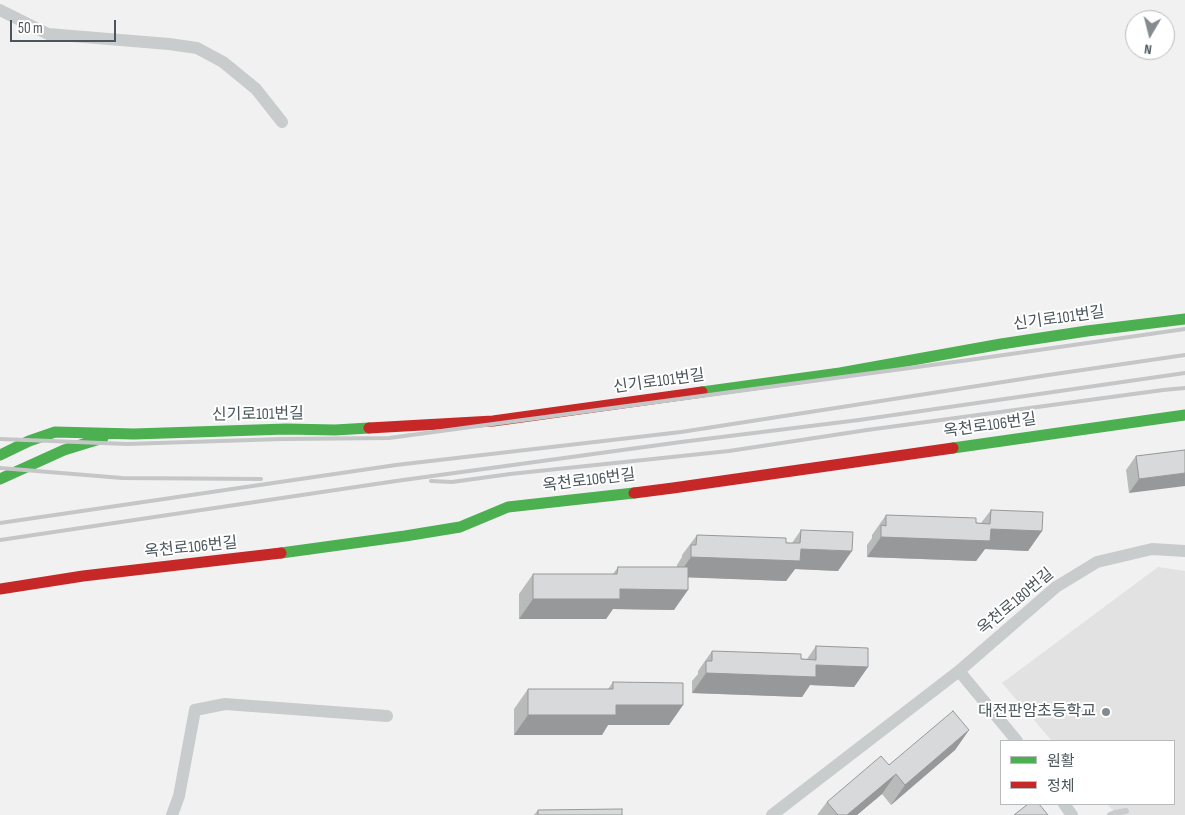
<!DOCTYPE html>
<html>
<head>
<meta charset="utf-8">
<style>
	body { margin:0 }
	#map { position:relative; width:1185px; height:815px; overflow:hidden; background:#f1f1f1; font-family:"Sofia Sans Condensed","Noto Sans KR",sans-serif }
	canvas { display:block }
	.legend { position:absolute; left:1000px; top:740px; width:175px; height:65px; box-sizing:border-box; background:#fff; border:1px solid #b7bbbd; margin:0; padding:6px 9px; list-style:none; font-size:15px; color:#4a565b }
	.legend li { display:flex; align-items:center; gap:10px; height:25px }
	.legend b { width:25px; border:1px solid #b7bbbd }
	.north { position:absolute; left:1125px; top:10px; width:50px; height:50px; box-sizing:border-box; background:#fff; border:1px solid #b7bbbd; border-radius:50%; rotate:188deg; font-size:14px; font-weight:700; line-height:20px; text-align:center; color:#4a565b }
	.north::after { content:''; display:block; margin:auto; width:18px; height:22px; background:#848c90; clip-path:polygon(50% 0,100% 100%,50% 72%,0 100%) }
	.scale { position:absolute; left:10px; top:20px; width:106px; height:22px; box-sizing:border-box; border:2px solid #4a565b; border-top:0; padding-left:6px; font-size:15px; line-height:18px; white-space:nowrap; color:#4a565b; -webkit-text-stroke:4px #fff; paint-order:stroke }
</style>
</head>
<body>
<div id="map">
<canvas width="1185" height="815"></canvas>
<ul class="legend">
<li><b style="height:6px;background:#4caf50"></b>원활</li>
<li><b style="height:6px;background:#c62828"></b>정체</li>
</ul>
<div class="north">N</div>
<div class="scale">50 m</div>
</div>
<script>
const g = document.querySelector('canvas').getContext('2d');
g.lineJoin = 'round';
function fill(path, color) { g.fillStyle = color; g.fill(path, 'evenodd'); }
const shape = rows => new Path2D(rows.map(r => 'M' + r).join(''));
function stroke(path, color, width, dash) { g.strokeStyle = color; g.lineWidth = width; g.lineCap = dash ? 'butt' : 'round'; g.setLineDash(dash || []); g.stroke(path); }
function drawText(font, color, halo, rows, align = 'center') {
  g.font = font + ' "Sofia Sans Condensed","Noto Sans KR",sans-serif'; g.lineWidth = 4; g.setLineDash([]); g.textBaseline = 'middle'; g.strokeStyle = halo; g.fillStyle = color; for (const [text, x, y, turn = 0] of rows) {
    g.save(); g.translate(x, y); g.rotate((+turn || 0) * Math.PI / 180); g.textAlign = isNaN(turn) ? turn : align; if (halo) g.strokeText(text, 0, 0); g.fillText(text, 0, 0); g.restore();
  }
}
fill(shape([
	[1158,567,1185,571,1185,815,1117,815,1107,804,1174,804,1174,741,1052,741,1002,683]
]), '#e3e2e2');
stroke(shape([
	[1110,815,1115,813,1126,811]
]), '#c9cccc', 6);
stroke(shape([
	[0,10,48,34,169,44,197,48,223,62,256,89,282,122],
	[959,671,1017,741],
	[1064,804,1072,815],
	[172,815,179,796,195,710,225,704,387,716],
	[772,815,959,671,1056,587,1097,562,1152,549,1185,551]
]), '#c9cccc', 12);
stroke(shape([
	[702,392,840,373,1001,344,1087,331,1185,319],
	[953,448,1185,415],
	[0,455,29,441,55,432,134,434,286,429,335,430,369,428],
	[0,479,64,450,103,438],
	[281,553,405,536,460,527,508,507,634,493]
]), '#4caf50', 11);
stroke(shape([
	[369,428,493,421,702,392],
	[634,493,673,488,953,448],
	[0,589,83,576,281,553]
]), '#c62828', 11);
stroke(shape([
	[0,439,127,444,282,439,389,438,969,360,1185,329],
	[0,468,122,478,261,479],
	[431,481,452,482,510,474,729,451,867,430,1163,390,1185,388],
	[0,523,396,465,681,432,1048,375,1185,355],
	[0,540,396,481,681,442,859,420,1185,373]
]), '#c5c6c7', 4);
fill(shape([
	[1185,450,1129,493,1126,470,1136,456],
	[991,510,1042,531,1028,551,985,549,976,561,867,557,867,545,872,538,872,535,886,515,981,523],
	[801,530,838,571,795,569,786,581,688,577,674,610,613,609,606,619,519,619,519,594,533,574,613,574,618,567,677,567,677,565,682,557,682,555,697,535,792,543],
	[816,646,868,667,854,687,810,685,802,697,692,693,692,681,698,674,698,671,712,651,807,659],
	[613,682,683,705,669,725,608,725,602,735,514,735,514,709,528,689,608,689],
	[969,730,955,750,891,805,882,794,857,815,817,815,827,802,889,765],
	[538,810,622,815,534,815]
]), '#b9bbbb');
fill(shape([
	[1185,473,1185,486,1129,493,1139,479],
	[991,529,1042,531,1028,551,985,549,976,561,867,557,881,537],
	[801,549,852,551,838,571,795,569,786,581,677,577,691,557],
	[620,589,688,590,674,610,613,609,606,619,519,619,533,599],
	[816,665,868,667,854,687,810,685,802,697,692,693,706,673],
	[616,705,683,705,669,725,608,725,602,735,514,735,528,715],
	[969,730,955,750,891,805,905,785],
	[896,774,882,794,857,815,847,815]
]), '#969899');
const building = shape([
	[1185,450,1185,473,1139,479,1136,456,1185,450],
	[991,510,1043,512,1042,531,991,529,990,541,881,537,881,525,886,526,886,515,976,518,976,523,990,524,991,510],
	[801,530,853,532,852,551,801,549,800,561,691,557,691,545,696,545,697,535,786,538,786,543,800,543,801,530],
	[618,567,688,567,688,590,620,589,620,599,533,599,533,574,617,574,618,567],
	[816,646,868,648,868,667,816,665,816,677,706,673,706,661,712,661,712,651,801,654,801,659,816,660,816,646],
	[613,682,683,683,683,705,616,705,616,715,528,715,528,689,613,689,613,682],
	[953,711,969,730,905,785,896,774,847,815,838,815,827,802,881,756,889,765,953,711],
	[1028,804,1039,804,1048,815,1014,815,1028,804],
	[622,809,622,815,538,815,538,810,622,809]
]);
fill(building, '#d7d9da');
stroke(building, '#969899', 1);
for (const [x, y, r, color] of [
	[1106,712,5,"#848c90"]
]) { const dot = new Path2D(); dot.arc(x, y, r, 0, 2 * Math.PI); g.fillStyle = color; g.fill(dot); stroke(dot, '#fff', 2); }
drawText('16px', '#4a565b', '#fff', [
	["신기로101번길",1059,319,-8],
	["신기로101번길",659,382,-8],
	["신기로101번길",258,415,-1],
	["옥천로106번길",990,426,-8],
	["옥천로106번길",589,481,-7],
	["옥천로106번길",191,548,-6],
	["옥천로180번길",1016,602,-40]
]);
drawText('16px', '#4a565b', '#fff', [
	["대전판암초등학교",1096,712]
], 'right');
</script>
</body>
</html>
